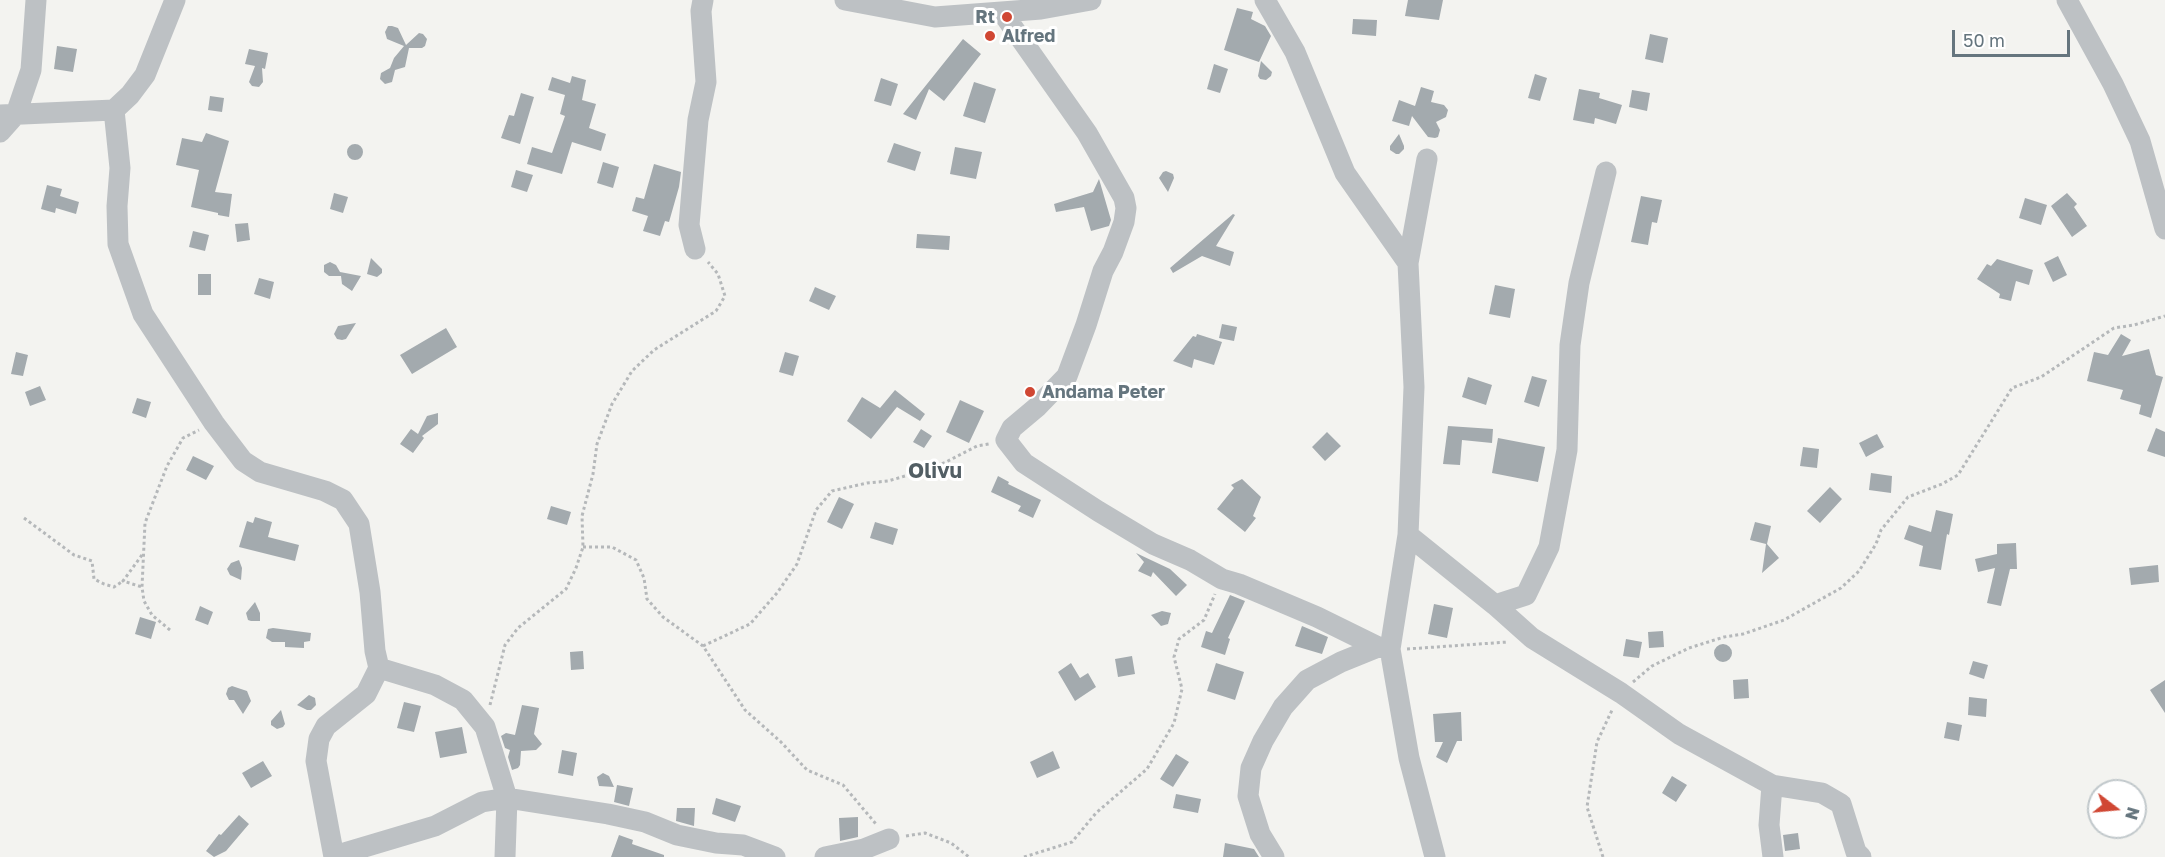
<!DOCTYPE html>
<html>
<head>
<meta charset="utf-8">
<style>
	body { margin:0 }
	#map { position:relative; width:2165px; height:857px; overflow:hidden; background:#f3f3f0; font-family:"Golos Text",sans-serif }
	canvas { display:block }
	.north { position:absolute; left:2087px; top:779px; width:60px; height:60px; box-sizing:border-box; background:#fff; border:2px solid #c1c8cb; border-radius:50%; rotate:106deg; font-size:16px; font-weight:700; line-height:24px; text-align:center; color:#65757e }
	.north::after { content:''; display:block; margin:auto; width:21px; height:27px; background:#d04733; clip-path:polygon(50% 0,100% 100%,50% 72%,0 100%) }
	.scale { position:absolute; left:1952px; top:30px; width:118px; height:27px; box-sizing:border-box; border:3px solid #65757e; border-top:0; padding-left:8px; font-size:18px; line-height:21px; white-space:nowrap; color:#65757e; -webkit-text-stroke:4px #fff; paint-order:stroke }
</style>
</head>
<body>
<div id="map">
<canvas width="2165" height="857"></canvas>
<div class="north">N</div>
<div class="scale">50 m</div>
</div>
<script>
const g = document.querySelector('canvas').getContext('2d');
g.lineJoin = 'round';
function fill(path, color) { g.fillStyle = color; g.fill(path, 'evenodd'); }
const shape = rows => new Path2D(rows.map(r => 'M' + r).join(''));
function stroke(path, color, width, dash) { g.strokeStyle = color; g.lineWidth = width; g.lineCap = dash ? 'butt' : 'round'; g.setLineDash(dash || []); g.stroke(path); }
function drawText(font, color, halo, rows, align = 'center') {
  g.font = font + ' "Golos Text",sans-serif'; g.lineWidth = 6; g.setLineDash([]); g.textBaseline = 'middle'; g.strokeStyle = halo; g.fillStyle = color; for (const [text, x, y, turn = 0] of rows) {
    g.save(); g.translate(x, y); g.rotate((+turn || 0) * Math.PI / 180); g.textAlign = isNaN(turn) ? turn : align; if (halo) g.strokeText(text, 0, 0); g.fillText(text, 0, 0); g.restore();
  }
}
fill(shape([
	[1408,0,1443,0,1439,20,1405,16],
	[1237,8,1253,12,1251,19,1265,26,1271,36,1259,62,1224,50],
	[1353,19,1377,20,1376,36,1352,34],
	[388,26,392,26,398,28,406,45,419,33,423,34,427,39,425,46,422,48,409,48,405,67,395,70,392,82,385,84,380,79,381,73,390,68,394,58,404,46,387,39,385,32],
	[1650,34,1668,38,1663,63,1645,59],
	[963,39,981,54,944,101,929,89,916,120,903,114],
	[57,46,77,49,73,72,54,69],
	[249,49,268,53,265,69,262,68,263,82,259,87,252,86,249,82,255,66,245,64],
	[1261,61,1272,72,1271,76,1266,80,1260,79,1258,76],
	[1214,64,1228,69,1220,93,1207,89],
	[1535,74,1547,78,1540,101,1528,98],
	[572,76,586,80,582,100,596,104,589,128,606,134,601,151,572,142,562,174,527,164,532,147,552,153,565,116,560,114,565,95,548,90,552,77,570,83],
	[881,78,898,84,891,106,874,101],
	[974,82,996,89,985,123,963,116],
	[1421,87,1434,91,1431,102,1444,105,1448,110,1446,117,1436,122,1440,130,1438,137,1435,138,1428,137,1412,116,1409,126,1392,121,1399,100,1415,106],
	[1579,89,1600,93,1599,98,1622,105,1616,124,1595,118,1594,124,1573,120],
	[1632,90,1650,93,1647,111,1629,107],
	[521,93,534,97,520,144,501,138,509,115,514,116],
	[210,96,224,98,222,112,208,110],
	[206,133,229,141,215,192,232,194,229,217,218,215,218,213,191,207,199,170,176,165,182,138,202,142],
	[1399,134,1404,146,1404,149,1399,154,1396,154,1390,150,1390,146],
	[894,143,921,152,915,171,887,162],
	'347 152a8 8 0 1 1 16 0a8 8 0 1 1-16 0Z',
	[955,147,982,152,976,179,950,174],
	[603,162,619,167,613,188,597,183],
	[654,164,681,172,679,187,669,222,665,221,660,236,643,231,648,216,632,211,636,197,644,199],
	[516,170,533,175,527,192,511,187],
	[1166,171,1173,174,1174,178,1168,192,1159,178,1163,172],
	[1099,179,1111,220,1109,226,1091,231,1084,207,1056,212,1054,204,1093,192],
	[47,185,62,189,60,196,79,202,76,214,56,208,55,213,41,209],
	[334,193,348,197,343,213,330,209],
	[2067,193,2077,204,2074,207,2087,226,2072,237,2051,206],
	[1641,196,1662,200,1657,223,1652,222,1648,245,1631,242],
	[2025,198,2047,205,2041,225,2019,218],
	[1233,214,1235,215,1216,246,1234,252,1230,266,1202,256,1173,273,1170,268],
	[248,223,250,240,237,242,235,224],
	[193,231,209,235,205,251,189,247],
	[917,234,950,236,949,250,916,248],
	[2058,256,2067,275,2053,282,2044,263],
	[371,258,382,269,382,273,377,277,367,274],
	[1997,259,2033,270,2029,285,2016,281,2011,301,1999,298,2000,294,1977,279,1987,264,1991,266],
	[330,262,336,265,340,272,361,276,352,291,342,284,341,276,329,276,324,272,324,265],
	[198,274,211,274,211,295,198,295],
	[259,278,274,282,270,299,254,294],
	[1495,285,1515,289,1510,318,1489,314],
	[815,287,836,296,829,310,809,301],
	[356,323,346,339,342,340,337,339,334,334,338,326],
	[1222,324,1237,327,1234,341,1219,338],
	[446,328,457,347,412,374,400,355],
	[1197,334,1222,342,1214,365,1194,359,1192,368,1173,361,1193,336,1196,337],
	[2121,334,2131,340,2122,356,2149,349,2156,375,2163,377,2151,418,2139,414,2141,405,2120,399,2123,390,2087,381,2094,352,2108,355],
	[16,352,28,355,23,376,11,374],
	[785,352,799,356,793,376,779,372],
	[1532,376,1547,380,1539,407,1524,402],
	[1468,377,1492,385,1486,405,1462,397],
	[40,386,46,400,30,406,25,392],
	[895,390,925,414,920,421,897,407,871,439,847,421,862,397,880,408],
	[137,398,151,402,146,418,132,413],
	[960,400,984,411,969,443,946,432],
	[438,413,438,424,422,436,424,438,413,453,400,444,411,429,418,434,427,416],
	[1448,426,1493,429,1492,443,1462,440,1460,465,1443,464],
	[2156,428,2165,432,2165,457,2147,451],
	[921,429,932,436,924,448,913,442],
	[1327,432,1341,446,1325,461,1312,447],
	[1877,434,1884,447,1866,457,1859,443],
	[1498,438,1545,447,1538,482,1492,473],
	[1803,447,1819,449,1817,468,1800,466],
	[193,456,214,466,206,480,186,470],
	[1871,473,1892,476,1891,493,1869,490],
	[998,476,1009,482,1008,484,1041,500,1033,518,1018,511,1021,506,991,492],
	[1242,479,1261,497,1253,516,1256,518,1245,532,1217,509,1234,488,1231,485],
	[1830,487,1842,499,1820,523,1807,511],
	[839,497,854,504,842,529,827,522],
	[551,506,571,512,567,525,547,519],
	[1936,510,1953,514,1949,535,1947,534,1941,570,1919,566,1923,546,1904,539,1909,525,1931,532],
	[255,517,272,522,268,537,299,545,295,561,239,547,247,521,253,523],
	[875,522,898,529,893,545,870,538],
	[1755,522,1771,526,1767,544,1779,558,1762,573,1766,544,1750,540],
	[2016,543,2017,569,2010,569,2001,606,1987,603,1995,568,1978,572,1975,559,1997,554,1997,544],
	[1136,553,1170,569,1187,585,1176,596,1153,572,1151,577,1138,571,1144,562],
	[239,560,242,568,241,580,230,575,227,569,231,563],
	[2158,565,2159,582,2131,585,2129,568],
	[1230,595,1245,601,1228,638,1230,639,1225,655,1201,647,1206,631,1212,633],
	[255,602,260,613,260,621,251,621,248,620,246,613],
	[1434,604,1453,608,1447,638,1428,634],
	[200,606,213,612,208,625,195,620],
	[1162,611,1171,613,1168,624,1161,626,1151,615],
	[140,617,156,622,151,639,135,634],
	[1302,626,1328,637,1322,654,1295,646],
	[273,628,311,633,310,641,304,642,304,648,285,647,285,642,272,642,266,638,268,629],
	[1663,631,1664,647,1649,648,1648,632],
	[1626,639,1642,642,1639,658,1623,656],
	'1714 653a9 9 0 1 1 18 0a9 9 0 1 1-18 0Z',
	[583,651,584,669,571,670,570,652],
	[1132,656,1135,674,1118,677,1115,659],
	[1973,661,1988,665,1984,679,1969,674],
	[1071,663,1080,678,1088,673,1096,687,1075,701,1058,672],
	[1216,663,1244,672,1235,700,1207,691],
	[1748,679,1749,698,1734,699,1733,680],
	[2165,680,2165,713,2150,690],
	[232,686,247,691,251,701,243,714,234,700,229,700,226,694,228,688],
	[309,695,315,698,316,705,311,710,307,710,297,705],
	[1969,697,1987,699,1986,717,1968,715],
	[404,702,421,706,414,732,397,728],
	[522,705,539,708,534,734,542,744,536,750,521,751,520,765,518,768,512,770,508,757,510,750,505,748,501,736,506,733,515,735],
	[281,710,285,724,283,727,277,729,271,725,271,721],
	[1461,712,1462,741,1457,741,1447,763,1436,757,1443,742,1435,742,1433,714],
	[1947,722,1962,725,1959,741,1944,738],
	[462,727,467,753,440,758,435,732],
	[562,750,577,753,573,776,558,773],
	[1053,751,1060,768,1037,778,1030,762],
	[1176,754,1189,762,1173,787,1160,779],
	[263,761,272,776,251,788,242,773],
	[603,773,609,776,614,787,599,786,597,777],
	[1672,776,1687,785,1676,802,1662,793],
	[617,785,633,788,629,806,614,802],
	[1176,794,1201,799,1198,813,1173,808],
	[716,798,741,806,735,822,712,814],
	[677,808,695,808,694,826,676,821],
	[239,815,249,824,226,851,214,857,206,851,219,834,221,835],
	[858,817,858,837,840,841,839,818],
	[1798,833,1800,849,1785,851,1783,835],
	[619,835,633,840,632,844,664,855,664,857,611,857],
	[1225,843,1254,849,1259,857,1223,857]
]), '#a3aaae');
stroke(shape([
	[24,518,74,555,92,561,94,579,104,584,114,587,123,581],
	[583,547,612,547,636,560,644,578,647,599,663,617,703,646,745,710,780,741,807,770,843,785,876,824],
	[142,555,123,581,142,587],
	[170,630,152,615,144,601,142,587,145,523,167,466,183,438,199,430],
	[703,646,750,624,777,593,797,564,816,510,832,491,867,483,888,481,912,474,944,463,977,446,989,444],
	[1407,649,1508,642],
	[1633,682,1652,666,1689,648,1724,637,1743,634,1784,620,1841,588,1859,571,1876,544,1881,530,1908,497,1942,484,1958,475,2012,388,2041,377,2114,328,2134,325,2165,316],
	[490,705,505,645,518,628,566,589,576,568,583,547,582,516,593,474,597,444,612,404,632,371,654,350,716,311,725,296,718,274,708,262],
	[906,836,925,833,951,843,969,857],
	[1024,857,1072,842,1096,813,1147,769,1174,723,1182,689,1174,657,1179,639,1204,620,1215,594],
	[1603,857,1587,807,1597,742,1613,708]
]), '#b5b8ba', 3, [3, 3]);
stroke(shape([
	[845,0,935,17,1041,9,1091,0],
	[1265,0,1295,52,1345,173,1408,263],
	[2067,0,2113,84,2140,141,2165,229],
	[1002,12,1087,133,1124,198,1126,208,1124,222,1113,252,1103,271,1086,325,1067,376,1037,407,1012,428,1006,440,1024,463,1098,511,1153,544,1190,560,1222,579,1239,584,1317,617,1378,647,1390,649],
	[114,110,120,168,117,206,118,244,143,314,214,423,243,461,260,472,325,491,343,500,359,524,370,592,375,651,379,668,366,694,326,726,319,739,316,761,334,857],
	[0,115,114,110,130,95,145,75,175,0],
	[0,132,16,114,31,70,36,0],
	[1427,159,1408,263,1414,387,1408,535,1390,649,1409,758,1435,857],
	[695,249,689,225,698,120,706,82,701,11,703,0],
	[1408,535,1495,605,1532,638,1621,693,1679,734,1772,785,1822,793,1841,804,1856,852,1861,857],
	[1495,605,1526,595,1549,547,1567,450,1570,345,1579,283,1606,172],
	[379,668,435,685,463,700,485,727,507,798,505,857],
	[1772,785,1769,825,1773,857],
	[334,856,435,826,482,802,507,798,608,814,645,822,677,835,716,843,743,845,775,857],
	[825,857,864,849,889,839],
	[1274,857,1260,834,1248,796,1251,768,1263,741,1283,707,1307,680,1341,662,1378,647]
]), '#bdc1c4', 21);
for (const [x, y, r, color] of [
	[1007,17,6,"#d04733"],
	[990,36,6,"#d04733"],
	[1030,392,6,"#d04733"]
]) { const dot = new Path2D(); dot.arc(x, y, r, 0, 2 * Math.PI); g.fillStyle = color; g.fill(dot); stroke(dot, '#fff', 2); }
drawText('bold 18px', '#65757e', '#fff', [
	["Rt",995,17,"right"],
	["Alfred",1002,36],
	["Andama Peter",1042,392]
], 'left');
drawText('bold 21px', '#525e64', '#fff', [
	["Olivu",935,471]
]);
</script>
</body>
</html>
